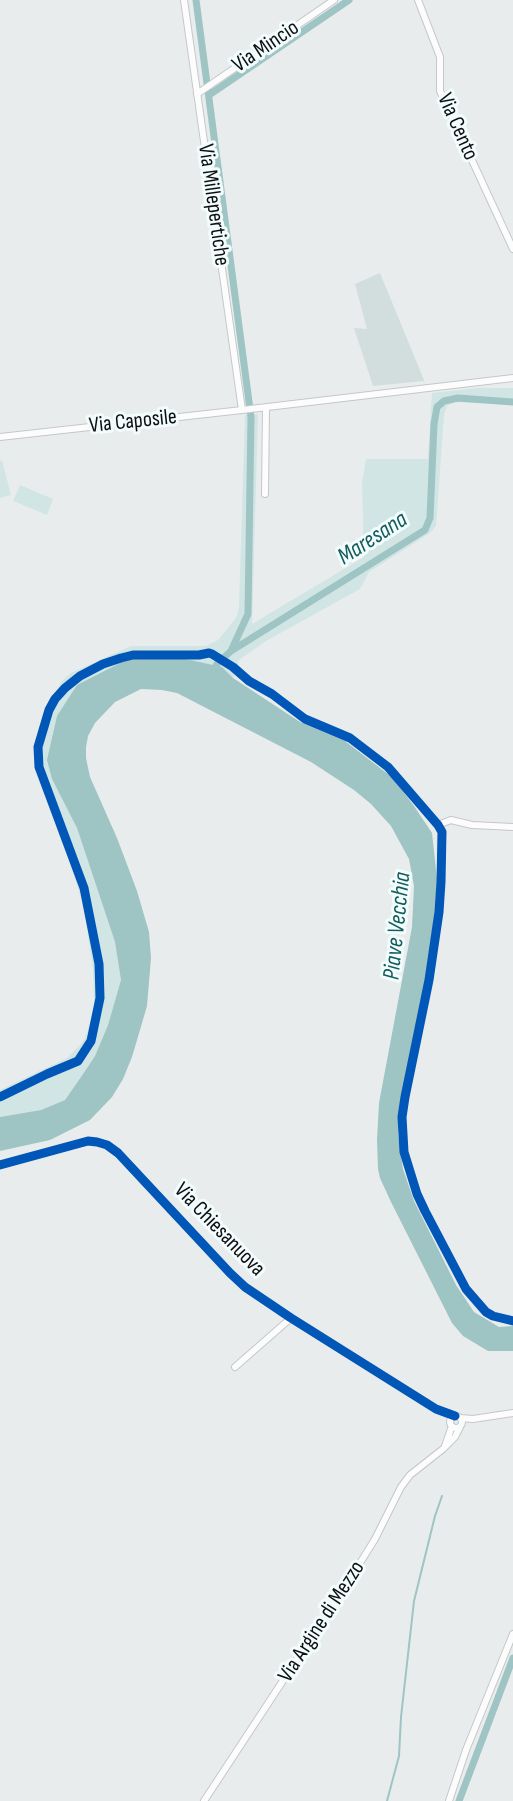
<!DOCTYPE html>
<html>
<head>
<meta charset="utf-8">
<style>
	body { margin:0 }
	canvas { display:block; background:#e8ecec }
</style>
</head>
<body>
<canvas width="513" height="1801"></canvas>
<script>
const g = document.querySelector('canvas').getContext('2d');
g.lineJoin = 'round';
function fill(path, color) { g.fillStyle = color; g.fill(path, 'evenodd'); }
const shape = rows => new Path2D(rows.map(r => 'M' + r).join(''));
function stroke(path, color, width, dash) { g.strokeStyle = color; g.lineWidth = width; g.lineCap = dash ? 'butt' : 'round'; g.setLineDash(dash || []); g.stroke(path); }
function drawText(font, color, halo, rows, align = 'center') {
  g.font = font + ' "Sofia Sans Condensed",sans-serif'; g.lineWidth = 6; g.setLineDash([]); g.textBaseline = 'middle'; g.strokeStyle = halo; g.fillStyle = color; for (const [text, x, y, turn = 0] of rows) {
    g.save(); g.translate(x, y); g.rotate((+turn || 0) * Math.PI / 180); g.textAlign = isNaN(turn) ? turn : align; if (halo) g.strokeText(text, 0, 0); g.fillText(text, 0, 0); g.restore();
  }
}
fill(shape([
	[380,273,424,380,424,381,373,386,354,328,367,329,355,284]
]), '#d2dedd');
fill(shape([
	[478,388,513,388,513,405,455,402,447,406,444,415,436,526,430,533,369,572,360,589,266,641,239,660,233,678,222,667,93,678,77,685,52,779,77,828,115,942,121,980,108,1025,95,1056,65,1100,41,1110,0,1117,0,1090,67,1058,81,1044,85,1038,89,1027,94,1006,93,970,84,907,49,798,35,769,36,739,44,711,62,681,71,673,131,646,206,646,218,640,236,618,239,607,245,415,258,414,252,624,364,557,362,482,366,459,428,459,432,393],
	[2,460,11,495,0,498,0,461],
	[20,485,53,499,47,515,13,501]
]), '#d1e5e4');
fill(shape([
	[181,658,222,667,233,678,300,722,345,741,393,778,414,806,432,833,438,888,426,977,400,1112,398,1133,400,1150,403,1169,414,1201,456,1285,474,1312,499,1327,513,1326,513,1351,488,1351,463,1336,452,1323,391,1202,380,1178,378,1169,377,1140,379,1103,412,927,414,886,409,859,391,826,371,804,354,790,311,762,177,693,162,690,141,689,115,702,95,723,88,736,86,747,86,758,90,777,117,838,137,891,149,932,151,958,147,1006,132,1057,123,1079,112,1097,90,1120,50,1140,0,1151,0,1117,41,1110,65,1100,83,1074,95,1056,108,1025,121,980,115,942,77,828,52,779,47,760,57,716,77,685,128,659]
]), '#9fc4c4');
stroke(shape([
	[387,1801,399,1756,401,1717,414,1601,435,1516,442,1496]
]), '#9fc4c4', 2);
stroke(shape([
	[196,0,251,417,248,614,231,651,217,664,213,673],
	[209,95,349,0],
	[231,651,425,530,430,518,434,424,437,407,444,401,458,398,513,402],
	[459,1801,513,1658]
]), '#9fc4c4', 7);
const minor = shape([
	[184,0,242,410],
	[418,0,440,57,440,91,513,249],
	[197,94,334,0],
	[0,437,242,410,513,378],
	[265,494,266,407],
	[438,825,451,820,472,825,513,827],
	[0,1165,88,1141,97,1142,107,1145,118,1153,230,1273,245,1287,291,1318,436,1409,455,1416],
	[235,1367,291,1318],
	'450 1422a6 6 0 1 1 12 0a6 6 0 1 1-12 0Z',
	[460,1418,473,1419,513,1413],
	[445,1446,452,1426],
	[204,1801,355,1571,375,1539,401,1487,410,1475,443,1449,455,1437,460,1427],
	[449,1801,466,1750,513,1634]
]);
stroke(minor, '#c5c8c8', 8);
stroke(minor, '#fcfcfc', 6);
stroke(shape([
	[0,1097,47,1074,78,1061,91,1041,100,998,99,964,84,888,39,767,38,747,49,710,55,699,65,688,80,676,103,664,121,658,133,655,199,655,209,653,212,654,233,667,249,681,272,694,305,719,350,738,388,767,438,825,442,832,441,882,439,912,429,980,405,1097,402,1117,404,1152,417,1194,425,1211,466,1289,486,1312,493,1316,513,1321],
	[0,1165,88,1141,97,1142,107,1145,118,1153,230,1273,245,1287,291,1318,436,1409,455,1416]
]), '#0057b8', 9);
drawText('22px', '#0d1010', '#f3fcfc', [
	["Via Mincio",266,47,-34],
	["Via Cento",457,127,66],
	["Via Millepertiche",213,205,82],
	["Via Caposile",133,422,-6],
	["Via Chiesanuova",219,1230,46],
	["Via Argine di Mezzo",322,1622,-57]
]);
drawText('italic 24px', '#135c5c', '#f3fcfc', [
	["Maresana",373,539,-33],
	["Piave Vecchia",398,926,-84]
]);
</script>
</body>
</html>
